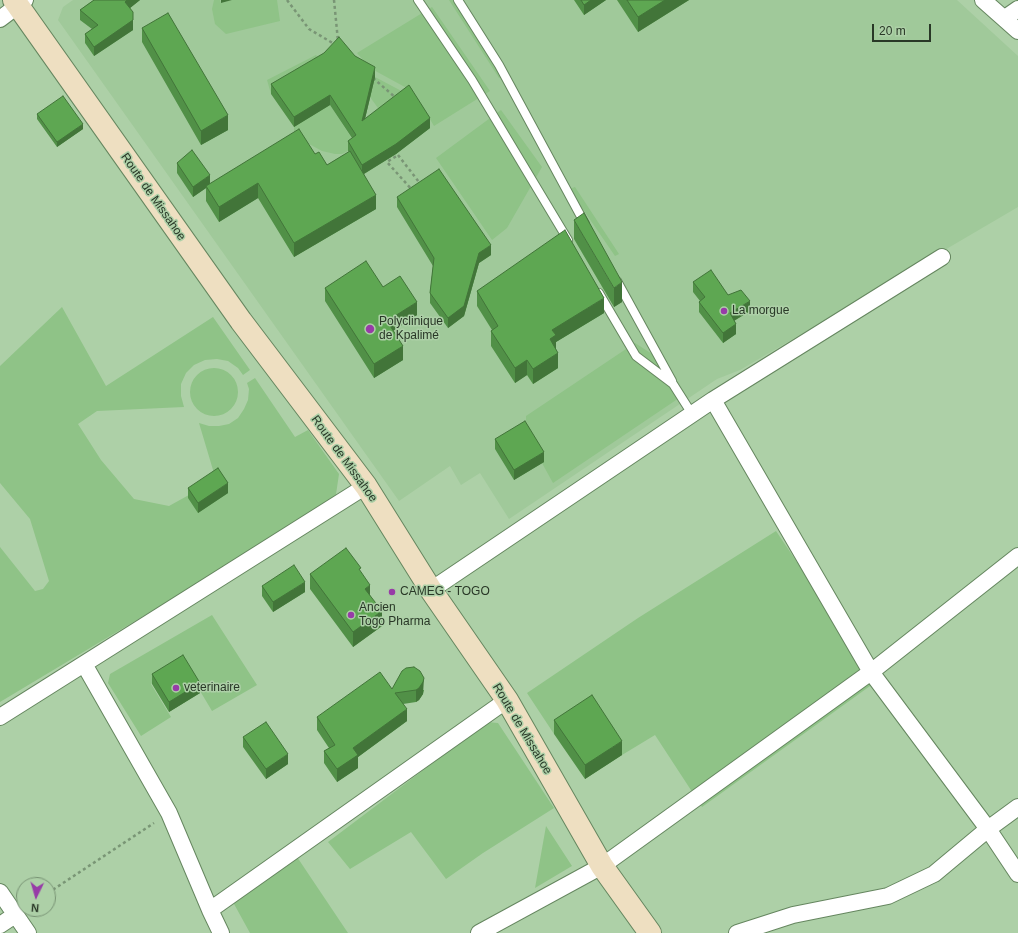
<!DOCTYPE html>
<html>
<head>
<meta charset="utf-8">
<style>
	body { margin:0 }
	#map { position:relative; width:1018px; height:933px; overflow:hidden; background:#add0a7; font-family:Arial,sans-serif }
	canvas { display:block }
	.north { position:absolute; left:16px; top:877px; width:40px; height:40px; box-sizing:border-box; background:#add0a7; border:1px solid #789374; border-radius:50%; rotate:185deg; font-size:11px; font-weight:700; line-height:16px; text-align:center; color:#293827 }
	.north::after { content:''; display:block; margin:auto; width:14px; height:18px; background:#973ca7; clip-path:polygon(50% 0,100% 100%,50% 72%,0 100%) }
	.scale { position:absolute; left:872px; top:24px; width:59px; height:18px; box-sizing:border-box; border:2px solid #293827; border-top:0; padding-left:5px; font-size:12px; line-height:14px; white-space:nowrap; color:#293827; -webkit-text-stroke:3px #add0a7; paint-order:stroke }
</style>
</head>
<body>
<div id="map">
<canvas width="1018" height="933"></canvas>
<div class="north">N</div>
<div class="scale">20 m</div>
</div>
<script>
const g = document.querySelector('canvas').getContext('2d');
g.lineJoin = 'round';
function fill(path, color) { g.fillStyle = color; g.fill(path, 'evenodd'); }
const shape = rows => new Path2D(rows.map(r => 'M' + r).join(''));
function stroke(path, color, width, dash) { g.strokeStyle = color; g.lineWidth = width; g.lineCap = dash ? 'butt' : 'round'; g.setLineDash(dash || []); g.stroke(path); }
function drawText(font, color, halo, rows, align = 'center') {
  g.font = font + ' Arial,sans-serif'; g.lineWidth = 3; g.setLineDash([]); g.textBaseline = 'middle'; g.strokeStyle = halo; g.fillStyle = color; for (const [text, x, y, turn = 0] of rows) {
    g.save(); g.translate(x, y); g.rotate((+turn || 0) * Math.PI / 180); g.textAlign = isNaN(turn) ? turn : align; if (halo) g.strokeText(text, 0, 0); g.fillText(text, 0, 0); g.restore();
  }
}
fill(shape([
	[73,0,957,0,1018,56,1018,207,740,370,717,379,509,519,480,473,461,485,450,466,399,501,58,20,63,7]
]), '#a0c99a');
fill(shape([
	[214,0,220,0,221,3,232,0,277,0,280,21,226,34,215,24,212,9],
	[449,0,455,0,504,76,499,78],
	[432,7,490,91,434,126,414,92,370,68,357,53],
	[316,55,324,63,271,94,267,80],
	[375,77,409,95,383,115,370,97],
	[330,105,356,145,348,151,342,154,335,154,322,151,311,145,296,136,294,132,294,127],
	[501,110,542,167,507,228,492,240,436,158],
	[575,187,619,254,615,256,569,189],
	[62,307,106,386,213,317,250,370,243,375,238,368,228,361,217,359,205,360,194,365,186,373,181,384,181,396,184,407,97,411,78,424,101,460,134,499,169,506,216,480,199,423,209,426,219,426,229,424,238,418,244,409,248,400,249,389,247,383,255,378,295,437,308,430,339,474,335,501,0,702,0,547,35,591,43,589,49,581,30,519,0,483,0,366],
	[635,343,666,363,685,394,553,483,526,434,526,416],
	'190 392a24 24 0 1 1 48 0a24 24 0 1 1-48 0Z',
	[776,531,877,681,702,807,655,735,622,755,592,709,554,734,527,693,638,618],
	[212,615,257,685,212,711,184,664,151,684,171,717,141,736,108,683,110,674],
	[487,722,498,723,554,808,483,853,446,879,411,832,350,869,328,842],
	[546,826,572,866,535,888],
	[293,851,348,933,250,933,228,893]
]), '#8fc387');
const lane = shape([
	[418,0,472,80,568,240],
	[458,0,499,65,585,224],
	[617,281,672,381],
	[599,293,636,356,673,384,692,414]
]);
const street = shape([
	[983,0,1018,31],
	[1005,18,1018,9],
	[0,19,25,0],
	[713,400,871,672,988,829,1018,874],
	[431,590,713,400,942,257],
	[84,664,169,813,210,910,221,933],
	[0,717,366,486],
	[0,892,28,933],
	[210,910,507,700],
	[0,925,15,915],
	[479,933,602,866,871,672,1018,556],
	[737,933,793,915,888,896,934,874,988,829,1018,807]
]);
const secondary = shape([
	[14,0,241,321,366,486,431,590,507,700,602,866,650,933]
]);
stroke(lane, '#65865f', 10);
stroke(street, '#65865f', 18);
stroke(secondary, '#65865f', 24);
stroke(shape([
	[287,0,309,29,336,45],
	[334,0,338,41],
	[373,78,396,98],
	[398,155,422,186,413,191,387,162,398,155],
	[48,893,154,823]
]), '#799575', 2.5, [3, 3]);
stroke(lane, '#fff', 8);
stroke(street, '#fff', 16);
stroke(secondary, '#eedfc1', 22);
fill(shape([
	[94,0,140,0,130,8,133,22,133,30,94,56,85,43,85,34,92,29,80,20,80,10],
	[574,0,606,0,584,15],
	[617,0,689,0,638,32],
	[142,28,228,130,201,145,142,42],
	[355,56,375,77,365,119,430,128,396,154,364,174,376,209,294,257,258,198,219,222,206,201,206,188,193,197,177,173,177,163,210,184,315,154,327,165,349,152,348,151,348,141,352,138,330,105,294,127,271,94,271,84],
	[37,114,83,129,57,147,37,119],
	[397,197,491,255,479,263,464,316,448,328,430,303,430,293,433,266,397,207],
	[574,220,622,302,614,307,574,239],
	[693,282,728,295,750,311,734,321,736,334,723,343,699,312,699,302,700,301,693,292],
	[383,287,417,315,393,330,403,360,374,378,325,301,325,288],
	[477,291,604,313,556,342,556,349,558,368,533,384,527,375,515,383,491,346,491,331,492,330,477,306],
	[495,439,544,462,514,480,495,449],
	[188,488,228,493,198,513,188,498],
	[361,572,382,626,353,647,310,589,310,574],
	[262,586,305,592,273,612,262,596],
	[152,674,200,693,169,712,152,684],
	[392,689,424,690,423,694,419,700,416,702,403,704,407,721,358,757,358,768,337,782,324,763,324,751,329,748,317,730,317,717],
	[554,720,622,755,585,779,554,734],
	[243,737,288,764,266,779,243,747]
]), '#519047');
fill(shape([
	[127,0,140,0,125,12,125,2],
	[221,0,232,0,221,3],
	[591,0,606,0,584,15,584,5],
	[665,0,689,0,638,32,638,17],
	[133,12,133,30,94,56,94,47],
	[375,67,375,77,362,131,362,121],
	[330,95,330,105,294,127,294,117],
	[228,115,228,130,201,145,201,131],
	[430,118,430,128,396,154,362,175,362,165],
	[83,124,83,129,57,147,57,142],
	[210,175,210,185,206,186,206,188,193,197,193,187],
	[258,183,258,198,219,222,219,207],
	[376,195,376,209,294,257,294,243],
	[491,245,491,255,479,263,464,316,448,328,448,318,479,253],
	[622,282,622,302,614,307,614,288],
	[604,298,604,313,556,342,556,350,550,339,552,330],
	[750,301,750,311,730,323,730,313],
	[417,302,417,315,387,335,387,321],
	[736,324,736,334,723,343,723,333],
	[403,346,403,360,374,378,374,364],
	[558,353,558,368,533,384,533,369],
	[527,360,527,375,515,383,515,368],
	[544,452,544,462,514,480,514,470],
	[228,483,228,493,198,513,198,503],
	[305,582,305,592,273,612,273,602],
	[370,585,370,600,365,589],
	[382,611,382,626,353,647,353,632],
	[424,678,423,694,419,700,416,702,416,690],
	[200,683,200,693,169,712,169,702],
	[407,709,407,721,358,757,358,768,337,782,337,769,353,748],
	[622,741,622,755,585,779,585,765],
	[288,754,288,764,266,779,266,769]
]), '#427539');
const building = shape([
	[94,0,127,0,125,2,133,12,133,20,94,47,85,34,98,25,80,10,94,0],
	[581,0,591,0,584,5,581,0],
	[627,0,665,0,638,17,627,0],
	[168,13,228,115,201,131,142,28,168,13],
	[339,37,355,56,375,67,362,121,409,85,430,118,396,144,362,165,348,141,356,135,330,95,294,117,271,84,324,53,339,37],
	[63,96,83,124,57,142,37,114,63,96],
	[299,129,315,154,319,152,327,165,350,151,376,195,294,243,258,183,219,207,206,186,299,129],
	[192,150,210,175,193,187,177,163,192,150],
	[439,169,491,245,479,253,464,306,448,318,430,293,434,258,397,197,439,169],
	[584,213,622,282,614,288,574,220,584,213],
	[565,230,604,298,552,330,556,335,550,339,558,353,533,369,527,360,515,368,491,331,498,326,477,291,565,230],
	[366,261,383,287,400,276,417,302,387,321,403,346,374,364,325,288,366,261],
	[711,270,728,295,741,290,750,301,730,313,736,324,723,333,699,302,705,297,693,282,711,270],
	[525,421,544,452,514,470,495,439,525,421],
	[218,468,228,483,198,503,188,488,218,468],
	[346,548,361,568,359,569,370,585,365,589,382,611,353,632,310,574,346,548],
	[294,565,305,582,273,602,262,586,294,565],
	[183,655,200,683,169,702,152,674,183,655],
	[414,667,420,671,424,678,423,682,419,688,416,690,395,693,407,709,353,748,358,755,337,769,324,751,335,745,317,717,380,672,392,689,402,671,406,668,414,667],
	[592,695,622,741,585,765,554,720,592,695],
	[266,722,288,754,266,769,243,737,266,722]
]);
fill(building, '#5ea752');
stroke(building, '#427539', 1);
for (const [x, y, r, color] of [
	[724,311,4,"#973ca7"],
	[370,329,5,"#973ca7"],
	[392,592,4,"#973ca7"],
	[351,615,4,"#973ca7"],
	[176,688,4,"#973ca7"]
]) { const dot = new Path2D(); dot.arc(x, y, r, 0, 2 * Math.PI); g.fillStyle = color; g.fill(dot); stroke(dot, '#add0a7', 1.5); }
drawText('12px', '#293827', '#add0a7', [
	["Route de Missahoe",153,197,55],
	["Route de Missahoe",344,459,54],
	["Route de Missahoe",522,729,59]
]);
drawText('12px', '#293827', '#add0a7', [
	["La morgue",732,311],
	["Polyclinique",379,322],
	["de Kpalimé",379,336],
	["CAMEG - TOGO",400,592],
	["Ancien",359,608],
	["Togo Pharma",359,622],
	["veterinaire",184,688]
], 'left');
</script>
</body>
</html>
